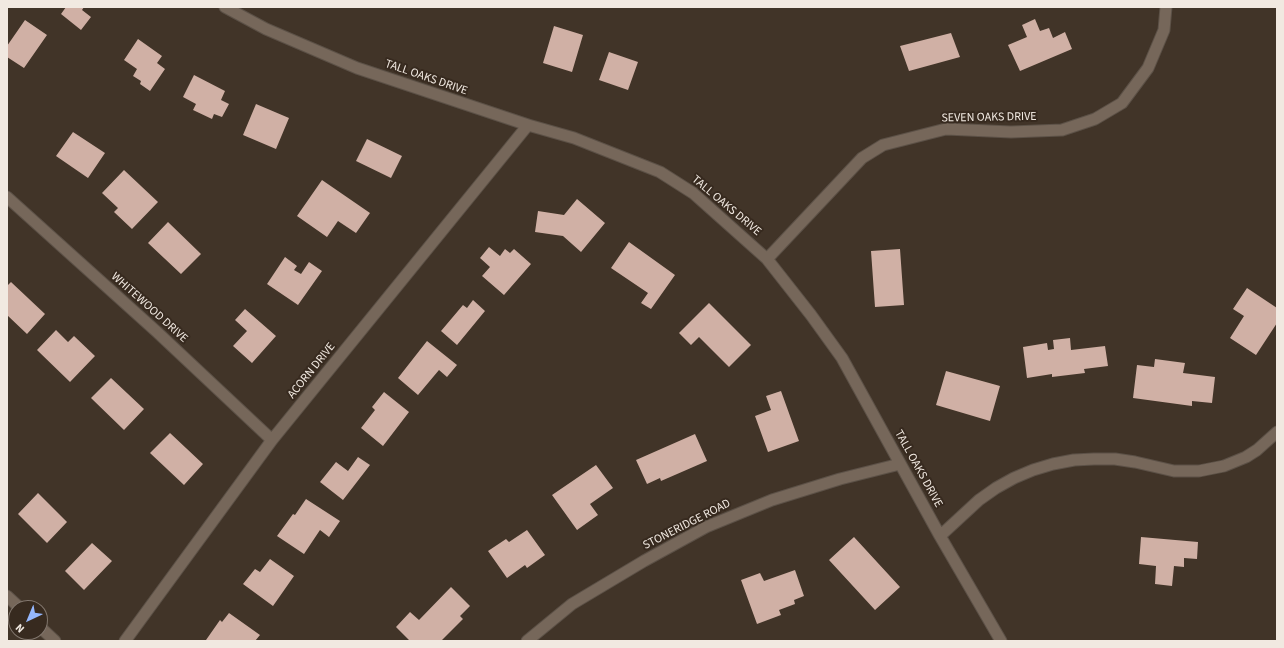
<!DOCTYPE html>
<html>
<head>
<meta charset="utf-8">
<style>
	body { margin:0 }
	#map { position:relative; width:1284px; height:648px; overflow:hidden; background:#413428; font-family:"Source Sans 3",sans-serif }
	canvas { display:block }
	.frame { position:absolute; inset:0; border:8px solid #f1e9e1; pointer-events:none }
	.north { position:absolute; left:8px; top:600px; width:40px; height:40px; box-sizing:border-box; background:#372a1f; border:1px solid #81766d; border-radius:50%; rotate:224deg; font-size:11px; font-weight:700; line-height:16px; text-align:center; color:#f1e9e1 }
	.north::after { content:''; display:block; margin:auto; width:14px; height:18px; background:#95b7fd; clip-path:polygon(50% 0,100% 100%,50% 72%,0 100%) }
</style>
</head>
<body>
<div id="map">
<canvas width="1284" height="648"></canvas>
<div class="frame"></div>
<div class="north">N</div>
</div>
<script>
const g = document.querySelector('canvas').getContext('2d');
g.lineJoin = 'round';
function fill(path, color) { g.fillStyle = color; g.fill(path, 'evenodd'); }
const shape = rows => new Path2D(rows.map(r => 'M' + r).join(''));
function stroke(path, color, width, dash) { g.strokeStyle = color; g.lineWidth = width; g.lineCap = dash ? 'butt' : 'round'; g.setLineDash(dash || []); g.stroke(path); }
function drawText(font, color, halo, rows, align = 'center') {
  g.font = font + ' "Source Sans 3",sans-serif'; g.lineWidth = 4; g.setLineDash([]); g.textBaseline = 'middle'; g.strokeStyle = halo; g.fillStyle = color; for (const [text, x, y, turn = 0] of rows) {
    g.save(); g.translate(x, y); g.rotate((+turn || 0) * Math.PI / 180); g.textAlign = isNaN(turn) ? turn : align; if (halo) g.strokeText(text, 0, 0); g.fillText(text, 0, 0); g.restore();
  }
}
fill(shape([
	[66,7,84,7,82,10,91,17,81,30,61,14],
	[1035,19,1040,31,1049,28,1053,38,1065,32,1072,49,1020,71,1008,45,1027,37,1022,25],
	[25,20,47,35,24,68,7,57,7,46],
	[554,26,583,35,572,72,543,63],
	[951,33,960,57,909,71,900,46],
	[138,39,162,56,157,63,165,69,150,91,140,84,141,81,133,76,137,69,124,60],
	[609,52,638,62,628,90,599,80],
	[194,75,225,91,221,100,229,104,222,117,214,114,212,119,193,110,196,104,183,97],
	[256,104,289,118,276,149,243,135],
	[73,132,105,153,88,178,56,156],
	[367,139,402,156,391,178,356,161],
	[124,170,158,202,132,229,114,212,118,208,102,193],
	[322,180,370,213,356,233,338,221,327,237,297,216],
	[577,199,605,223,581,252,563,236,535,232,538,211,564,215],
	[168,222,201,254,181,274,148,243],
	[629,242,675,275,651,309,641,303,648,293,611,268],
	[489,247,500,256,505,249,510,253,514,249,531,264,504,295,482,276,490,267,480,258],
	[900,249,904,305,875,307,871,251],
	[285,257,297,266,294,270,301,274,309,262,322,271,298,305,267,284],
	[11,282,45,314,27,334,7,315,7,286],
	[1247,288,1277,308,1277,323,1256,355,1230,338,1244,316,1233,309],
	[473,300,485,311,457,345,441,331,463,305,467,308],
	[709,303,751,345,729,367,699,337,691,345,679,333],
	[245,309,276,336,252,363,233,346,247,331,235,320],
	[56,330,68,342,74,336,95,356,70,382,37,350],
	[1070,338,1071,350,1105,346,1108,366,1084,369,1085,373,1052,377,1052,374,1027,378,1023,347,1047,343,1048,350,1054,349,1053,340],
	[427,341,457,365,447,377,439,370,418,395,398,378],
	[1155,359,1185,363,1183,373,1215,377,1212,403,1192,401,1192,406,1133,398,1137,365,1154,367],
	[946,371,1000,386,990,421,936,405],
	[111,378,144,409,124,430,91,398],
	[781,391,799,441,768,452,755,416,771,410,766,396],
	[384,392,409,412,383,446,361,428,375,410,372,407],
	[170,433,203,464,184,485,150,453],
	[695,434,707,461,661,481,660,478,647,484,636,460],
	[358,457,370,465,343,500,320,482,336,462,348,471],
	[596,465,613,488,590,504,598,515,577,530,552,495],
	[38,493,67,522,47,543,18,514],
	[306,499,340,521,329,537,320,530,304,554,277,536,293,514,295,515],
	[527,530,545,555,527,568,525,565,507,578,488,551,506,539,509,542],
	[854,537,900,587,875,610,829,560],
	[1141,537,1198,542,1197,559,1184,558,1184,567,1174,566,1172,586,1155,584,1156,566,1139,564],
	[92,543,112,561,84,590,65,571],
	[270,559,294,576,273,606,243,584,255,569,260,572],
	[795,570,804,596,794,600,795,604,779,610,781,615,757,624,741,580,760,573,764,581],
	[451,587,470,606,460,616,463,619,441,641,410,641,396,627,410,612,419,620],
	[229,613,260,635,255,641,207,641,206,640,220,620,222,622]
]), '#d0b0a5');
const minor = shape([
	[225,7,266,29,357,68,528,125,574,138,660,172,693,193,767,259,811,315,842,358,940,536,1001,641],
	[7,197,157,332,272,440],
	[767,259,862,158,883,145,946,129,1011,132,1062,130,1095,119,1122,103,1148,68,1164,30,1166,7],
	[940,536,979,500,996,488,1014,478,1033,470,1053,464,1074,460,1094,459,1115,459,1135,462,1174,471,1199,471,1224,466,1246,457,1257,450,1277,432],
	[7,596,20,608],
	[40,627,55,641],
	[125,641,272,440,528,125],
	[527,641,572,604,644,561,706,527,772,500,840,479,900,464]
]);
stroke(minor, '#5c5147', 13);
stroke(minor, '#76675a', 11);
drawText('12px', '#f1e9e1', '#372a1f', [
	["TALL OAKS DRIVE",426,78,19],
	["SEVEN OAKS DRIVE",989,118,-1],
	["TALL OAKS DRIVE",726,206,40],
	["WHITEWOOD DRIVE",149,308,42],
	["ACORN DRIVE",312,371,-51],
	["TALL OAKS DRIVE",918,469,61],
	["STONERIDGE ROAD",687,525,-27]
]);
</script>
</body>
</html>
